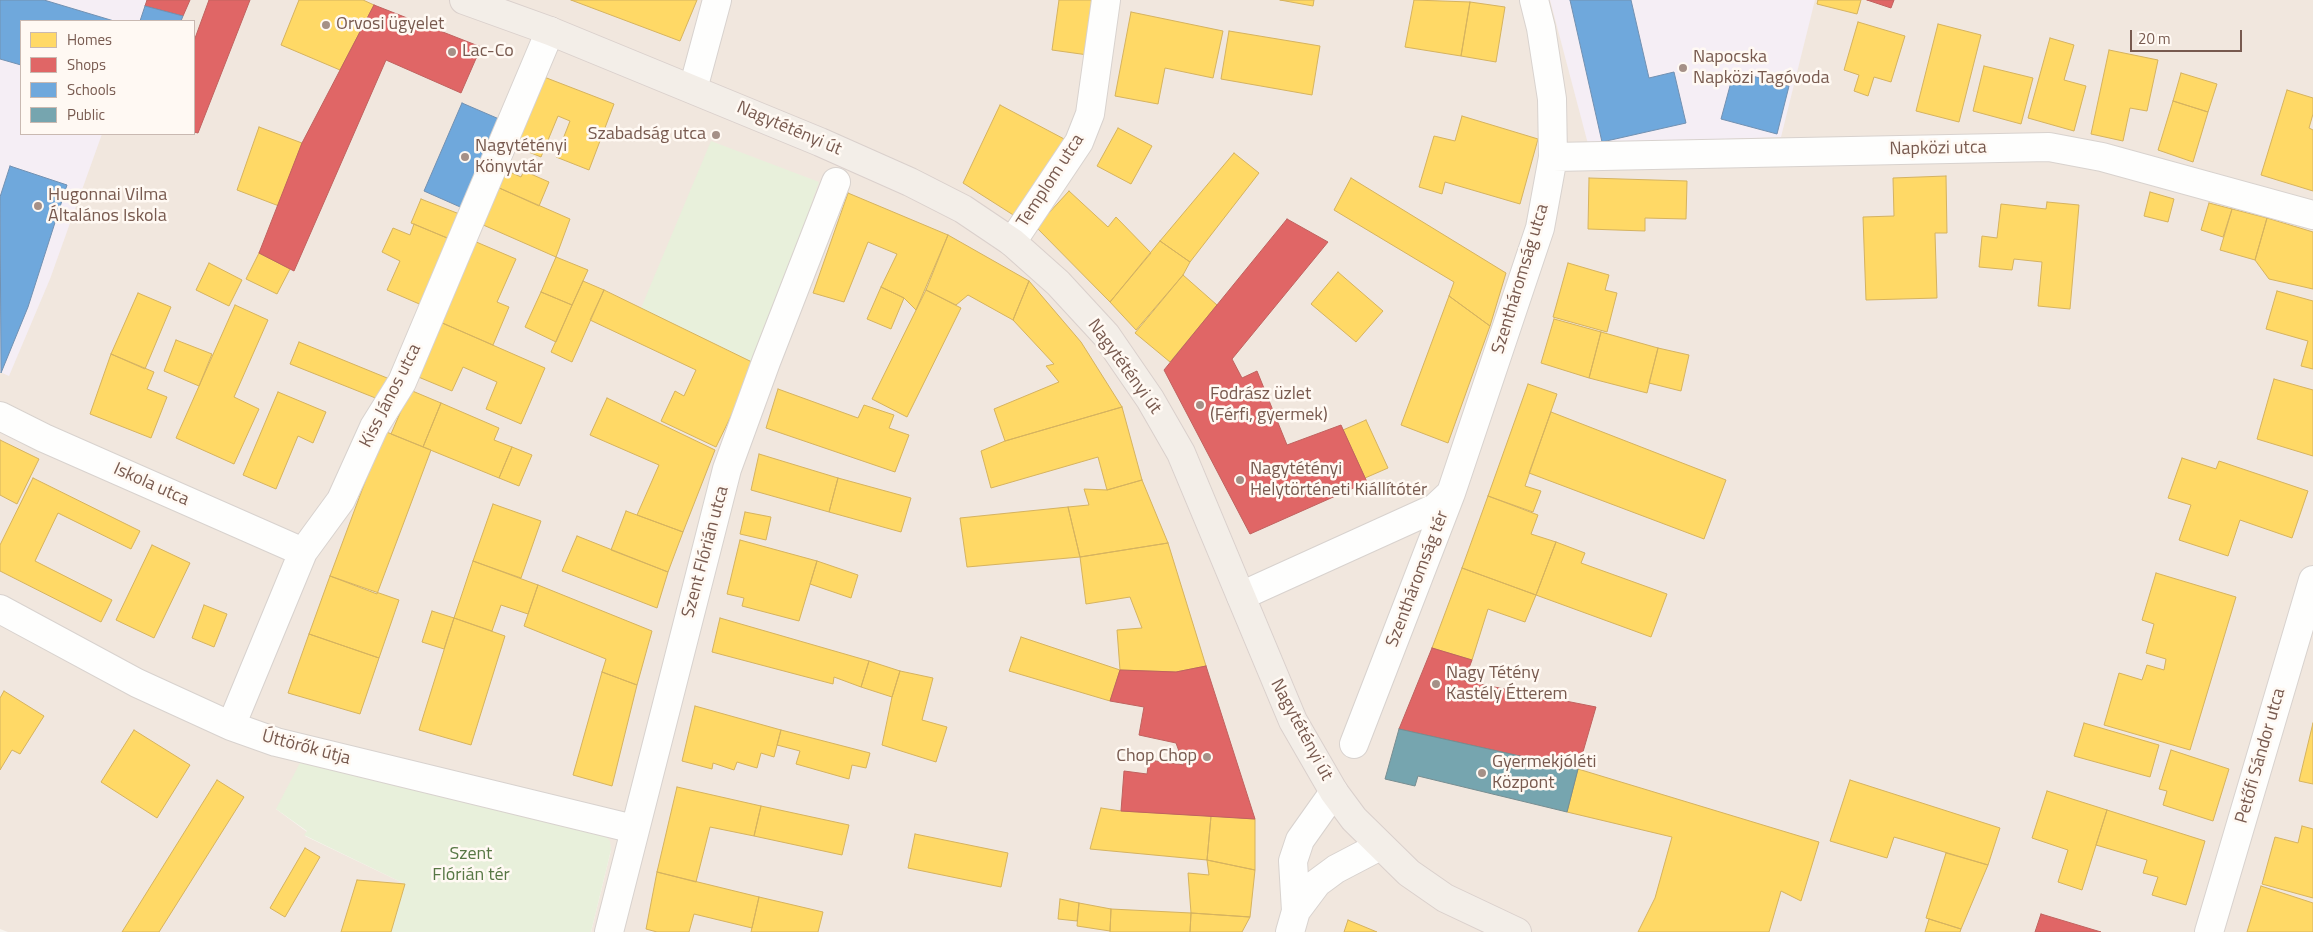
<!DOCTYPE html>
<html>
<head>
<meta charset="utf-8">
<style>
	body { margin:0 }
	#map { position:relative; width:2313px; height:932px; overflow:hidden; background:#f8f5f0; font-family:"Titillium Web",sans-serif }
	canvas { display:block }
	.legend { position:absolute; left:20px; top:20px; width:175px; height:115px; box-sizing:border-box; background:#fff9f3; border:1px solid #c9b9b1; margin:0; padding:6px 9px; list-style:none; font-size:15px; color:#785a4f }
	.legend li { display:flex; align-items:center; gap:10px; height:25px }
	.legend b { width:25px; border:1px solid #c9b9b1 }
	.scale { position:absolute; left:2130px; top:30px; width:112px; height:22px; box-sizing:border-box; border:2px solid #785a4f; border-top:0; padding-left:6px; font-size:15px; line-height:18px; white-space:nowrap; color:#785a4f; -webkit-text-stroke:4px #fff9f3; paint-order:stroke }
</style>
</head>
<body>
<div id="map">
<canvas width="2313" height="932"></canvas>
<ul class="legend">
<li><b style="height:14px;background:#ffd966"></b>Homes</li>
<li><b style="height:14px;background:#e06666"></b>Shops</li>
<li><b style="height:14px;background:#6fa8dc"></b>Schools</li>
<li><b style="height:14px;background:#76a5af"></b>Public</li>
</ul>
<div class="scale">20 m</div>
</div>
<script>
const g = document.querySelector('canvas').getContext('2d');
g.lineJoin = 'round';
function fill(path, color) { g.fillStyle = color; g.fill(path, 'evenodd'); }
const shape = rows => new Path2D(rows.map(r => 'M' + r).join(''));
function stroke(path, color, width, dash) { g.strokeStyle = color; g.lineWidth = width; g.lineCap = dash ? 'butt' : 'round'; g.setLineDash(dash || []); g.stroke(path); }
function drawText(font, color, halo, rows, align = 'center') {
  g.font = font + ' "Titillium Web",sans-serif'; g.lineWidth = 5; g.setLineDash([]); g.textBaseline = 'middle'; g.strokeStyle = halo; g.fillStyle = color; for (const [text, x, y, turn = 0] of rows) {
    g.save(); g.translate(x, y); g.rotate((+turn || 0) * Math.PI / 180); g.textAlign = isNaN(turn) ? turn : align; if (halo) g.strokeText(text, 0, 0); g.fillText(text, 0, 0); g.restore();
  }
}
fill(shape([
	[0,0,2313,0,2313,932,591,932,611,850,276,809,307,832,305,836,405,884,391,932,8,932,0,929],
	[21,21,194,21,194,134,21,134]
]), '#f1e7de');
fill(shape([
	[0,0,147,0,140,21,21,21,21,134,102,134,50,279,9,376,0,372],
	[1550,0,1815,0,1781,137,1588,144]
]), '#f5eef5');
fill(shape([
	[711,141,819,182,756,364,641,308],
	[304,755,605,835,610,841,611,850,591,932,391,932,405,884,304,835,307,831,276,809]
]), '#e8f0db');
const homes = shape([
	[299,0,363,0,374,5,340,70,281,45,299,0],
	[571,0,697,0,680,41,571,0],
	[1059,0,1096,0,1088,55,1052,50,1059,0],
	[1280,0,1314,0,1313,6,1280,0],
	[1414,0,1470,2,1461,56,1405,47,1414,0],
	[1818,0,1861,0,1857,14,1817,4,1818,0],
	[1470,2,1505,7,1496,62,1461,56,1470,2],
	[1131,12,1223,31,1213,78,1165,68,1158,104,1115,96,1131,12],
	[1858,22,1905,36,1891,82,1874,77,1868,96,1854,91,1859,75,1844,70,1858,22],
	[1938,24,1981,35,1959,122,1916,111,1938,24],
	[1229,31,1320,46,1312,95,1221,79,1229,31],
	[2050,38,2074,45,2064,80,2086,86,2074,131,2028,118,2050,38],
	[2109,50,2158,60,2147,111,2130,108,2123,141,2091,134,2109,50],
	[1984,66,2033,78,2021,124,1973,111,1984,66],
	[2181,73,2217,84,2208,112,2173,101,2181,73],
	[544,77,614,104,589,170,556,157,570,121,558,116,541,157,514,146,544,77],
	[2287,90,2313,98,2313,114,2309,128,2313,130,2313,191,2261,175,2287,90],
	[2173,101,2208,112,2193,162,2158,150,2173,101],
	[1000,105,1066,140,1018,218,963,183,1000,105],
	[1462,116,1538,139,1520,204,1445,182,1442,194,1419,187,1434,136,1455,141,1462,116],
	[259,127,302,143,279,206,237,190,259,127],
	[1118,128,1152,146,1131,184,1097,166,1118,128],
	[1234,153,1259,173,1190,262,1160,241,1234,153],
	[505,170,521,177,524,171,549,182,539,206,497,187,505,170],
	[1946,176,1947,233,1935,233,1937,298,1866,300,1863,217,1894,216,1893,178,1946,176],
	[1351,178,1506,273,1490,326,1449,296,1454,282,1334,210,1351,178],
	[1589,178,1687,181,1686,219,1645,218,1645,231,1588,229,1589,178],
	[497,187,570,219,556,257,481,224,497,187],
	[1069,191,1108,227,1116,217,1151,253,1110,302,1036,227,1069,191],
	[2150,192,2174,199,2168,222,2144,216,2150,192],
	[848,193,948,235,916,310,904,298,881,287,897,254,868,242,844,302,813,293,848,193],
	[421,199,462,215,452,240,411,223,421,199],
	[2047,202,2079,205,2070,309,2038,306,2042,262,2014,259,2012,270,1979,267,1982,236,1997,238,2001,204,2046,209,2047,202],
	[2209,203,2232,209,2223,237,2201,230,2209,203],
	[2232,209,2267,218,2255,260,2220,250,2232,209],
	[2267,218,2313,232,2313,289,2269,279,2255,260,2267,218],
	[414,224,452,240,424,306,387,290,400,261,382,252,393,228,410,235,414,224],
	[948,235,1029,281,1013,320,968,295,956,305,926,290,948,235],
	[474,241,516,259,497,302,509,307,493,345,440,322,474,241],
	[1160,241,1190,262,1183,275,1136,330,1110,302,1160,241],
	[259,253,290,269,277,294,246,279,259,253],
	[556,257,588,270,572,305,541,292,556,257],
	[209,263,242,280,229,306,196,290,209,263],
	[1568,263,1609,275,1605,290,1617,293,1607,332,1553,317,1568,263],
	[1338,272,1383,311,1356,342,1311,304,1338,272],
	[1183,275,1217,305,1170,362,1135,333,1183,275],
	[583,281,604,290,572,362,551,352,583,281],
	[1029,281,1081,342,1122,407,1005,441,994,409,1059,382,1046,366,1054,364,1013,320,1029,281],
	[881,287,904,298,891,329,867,319,881,287],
	[604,290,756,364,716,447,661,421,675,391,684,396,696,370,590,320,604,290],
	[926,290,961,308,907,417,872,399,926,290],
	[2277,291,2313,301,2313,369,2301,366,2308,341,2266,329,2277,291],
	[541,292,572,305,556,342,525,327,541,292],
	[138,293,171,307,145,369,111,354,138,293],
	[1449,296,1490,326,1448,443,1401,425,1449,296],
	[235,305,268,320,234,397,259,409,234,464,176,438,235,305],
	[1554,319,1601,332,1589,378,1541,363,1554,319],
	[440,322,545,368,521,424,486,409,497,382,463,367,452,391,416,376,440,322],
	[1601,332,1658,348,1647,393,1589,378,1601,332],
	[176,340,212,354,199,386,164,371,176,340],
	[299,342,392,380,383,401,290,364,299,342],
	[1658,348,1689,355,1681,391,1649,383,1658,348],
	[111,354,154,372,147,389,167,397,151,438,90,414,111,354],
	[2274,379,2313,390,2313,456,2257,439,2274,379],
	[1528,384,1557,394,1525,486,1541,491,1533,512,1488,496,1528,384],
	[778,389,858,418,864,405,894,415,889,428,909,435,895,472,766,428,778,389],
	[410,390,441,403,423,447,391,434,410,390],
	[278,392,326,412,313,443,298,436,276,489,243,475,278,392],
	[607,398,715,450,683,532,637,515,659,465,590,435,607,398],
	[441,403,499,428,494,440,512,447,499,478,423,447,441,403],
	[1122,407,1142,480,1107,490,1098,457,991,488,981,451,1005,441,1122,407],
	[1551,412,1726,480,1704,539,1529,473,1551,412],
	[1366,420,1388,468,1365,478,1343,430,1366,420],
	[384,431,431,450,377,594,330,576,384,431],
	[0,440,39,459,17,504,0,495,0,440],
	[512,447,532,455,519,486,499,478,512,447],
	[759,454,838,478,829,512,751,490,759,454],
	[2182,458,2216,469,2219,461,2308,491,2292,538,2240,520,2228,556,2179,540,2191,505,2168,498,2182,458],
	[33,478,140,531,131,549,58,513,35,561,112,600,101,622,0,571,0,545,33,478],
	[838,478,911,498,901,532,829,512,838,478],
	[1142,480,1168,543,1080,557,1068,507,1089,505,1084,489,1107,490,1142,480],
	[1488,496,1538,515,1531,534,1556,542,1536,595,1462,568,1488,496],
	[493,504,541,521,521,578,473,561,493,504],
	[1068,507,1080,557,967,567,960,518,1068,507],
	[626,511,683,532,668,572,611,550,626,511],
	[745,512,771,517,766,540,740,534,745,512],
	[577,536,668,572,657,608,562,571,577,536],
	[740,540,817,561,799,621,742,606,744,598,727,594,740,540],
	[1556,542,1585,553,1581,563,1667,594,1651,637,1536,595,1556,542],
	[1168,543,1206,666,1176,672,1120,670,1117,630,1142,628,1130,597,1086,604,1080,557,1168,543],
	[152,545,190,563,154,638,116,620,152,545],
	[473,561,538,585,528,614,501,605,492,631,454,618,473,561],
	[817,561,858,575,851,598,810,584,817,561],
	[1462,568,1536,595,1525,622,1488,609,1472,660,1432,648,1462,568],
	[2156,573,2236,597,2190,750,2104,725,2119,673,2142,680,2147,665,2164,670,2166,659,2146,653,2154,624,2142,620,2156,573],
	[330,576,399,600,379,658,309,634,330,576],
	[538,585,652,631,637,685,602,672,606,659,524,626,538,585],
	[204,605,227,614,214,647,192,638,204,605],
	[432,611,454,618,444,649,422,642,432,611],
	[454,618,505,636,471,745,419,730,454,618],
	[720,618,869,661,861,687,834,677,833,684,712,652,720,618],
	[309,634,379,658,360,714,288,693,309,634],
	[1021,637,1120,670,1110,701,1009,671,1021,637],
	[869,661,900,671,892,697,861,687,869,661],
	[900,671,933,678,922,720,947,727,936,762,882,745,892,697,900,671],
	[602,672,637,685,612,786,573,775,602,672],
	[4,691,44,716,20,754,12,750,0,770,0,698,4,691],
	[695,706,781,730,774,757,761,753,757,768,737,762,734,770,713,763,712,769,682,761,695,706],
	[2084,723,2159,745,2150,777,2074,756,2084,723],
	[2313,723,2313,784,2299,781,2313,723],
	[134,730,190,765,157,818,101,782,134,730],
	[781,730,870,753,866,768,852,765,849,779,796,764,800,751,777,745,781,730],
	[2171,750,2229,769,2213,821,2163,805,2167,791,2159,789,2171,750],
	[1578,769,1819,842,1801,901,1781,891,1769,932,1638,932,1655,898,1672,837,1567,812,1578,769],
	[217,780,244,797,159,932,122,932,217,780],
	[1850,780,2000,828,1988,865,1894,837,1887,858,1830,841,1850,780],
	[677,787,761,806,754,836,710,827,696,882,657,872,677,787],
	[2047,791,2107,810,2082,890,2058,882,2068,850,2032,838,2047,791],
	[761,806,849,825,842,855,754,836,761,806],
	[1101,808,1121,811,1211,816,1207,860,1090,849,1101,808],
	[2107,810,2205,841,2186,905,2152,895,2158,877,2143,873,2147,860,2096,845,2107,810],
	[1211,816,1255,819,1255,870,1207,860,1211,816],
	[2302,826,2313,829,2313,898,2262,884,2275,837,2298,843,2302,826],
	[915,834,1008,853,1001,887,908,868,915,834],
	[305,848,320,857,285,917,270,908,305,848],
	[1946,853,1988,865,1961,929,1926,918,1946,853],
	[1207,860,1255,870,1250,917,1191,913,1188,873,1209,875,1207,860],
	[657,872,759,897,752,928,694,914,689,932,657,932,646,929,657,872],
	[357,880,405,884,391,932,341,932,357,880],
	[2261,886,2313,903,2313,932,2247,932,2261,886],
	[759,897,823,912,818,932,751,932,759,897],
	[1060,899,1079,903,1077,921,1058,919,1060,899],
	[1079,903,1111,909,1110,931,1077,926,1079,903],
	[1111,909,1191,913,1190,932,1110,932,1111,909],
	[1191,913,1250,917,1242,932,1190,932,1191,913],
	[1929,919,1961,929,1960,932,1925,932,1929,919],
	[1348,920,1377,932,1344,932,1348,920]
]);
fill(homes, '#ffd966');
stroke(homes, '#d6b35f', 1);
const shops = shape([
	[147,0,190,0,183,16,145,6,147,0],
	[209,0,250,0,198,133,194,132,194,41,209,0],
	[1867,0,1894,0,1891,8,1867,0],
	[374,5,481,47,461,93,386,60,294,271,259,253,302,143,374,5],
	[1287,219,1328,242,1232,359,1242,378,1257,371,1287,445,1341,425,1367,482,1250,534,1164,370,1287,219],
	[1432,648,1472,660,1464,681,1596,707,1578,769,1399,729,1432,648],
	[1206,666,1255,819,1121,811,1124,771,1147,774,1149,760,1184,765,1176,743,1139,735,1144,707,1110,701,1120,670,1176,672,1206,666],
	[2041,914,2101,932,2035,932,2041,914]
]);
fill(shops, '#e06666');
stroke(shops, '#c1625f', 1);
const schools = shape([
	[0,0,44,0,114,21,21,21,21,65,0,59,0,0],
	[1570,0,1631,0,1649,78,1674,72,1686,123,1602,142,1570,0],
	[145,6,183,16,181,21,140,21,145,6],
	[1734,71,1789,86,1777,134,1721,119,1734,71],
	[462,103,506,122,467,210,424,191,462,103],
	[10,166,67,185,28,307,1,373,0,197,10,166]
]);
fill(schools, '#6fa8dc');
stroke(schools, '#7291b2', 1);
const public = shape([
	[1399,729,1578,769,1567,812,1418,776,1415,786,1385,779,1399,729]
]);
fill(public, '#76a5af');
stroke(public, '#778e92', 1);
const minor = shape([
	[693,89,717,0],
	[1553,157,2049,147,2102,157,2313,215],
	[1012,242,1079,142,1090,114,1106,0],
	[0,416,44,438,303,552],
	[1241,596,1435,508,1451,493],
	[0,609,137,683,231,726,276,742,634,829],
	[231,726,303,552,341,500,374,427,402,382,550,31],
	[1354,744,1451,493,1540,228,1553,157,1552,99,1541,28,1534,0],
	[1296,911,1317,883,1336,869,1380,846],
	[609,932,727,469,766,362,836,182],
	[1290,932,1296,911,1293,861,1300,840,1334,792],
	[2209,932,2313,580]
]);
const major = shape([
	[464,0,550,31,820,142,910,182,963,209,1012,242,1058,283,1106,335,1150,399,1181,453,1293,721,1334,792,1354,819,1409,873,1445,898,1517,932]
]);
stroke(minor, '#d8d2ce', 30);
stroke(major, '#dad0cc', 30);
stroke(minor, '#fefefd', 28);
stroke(major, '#f3eee8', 28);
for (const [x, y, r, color] of [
	[326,25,5,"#a59087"],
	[452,52,5,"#a59087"],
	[1683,68,5,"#a59087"],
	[716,135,5,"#a59087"],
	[465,157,5,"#a59087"],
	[38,206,5,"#a59087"],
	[1200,405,5,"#a59087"],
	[1240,480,5,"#a59087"],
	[1436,684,5,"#a59087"],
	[1207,757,5,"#a59087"],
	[1482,773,5,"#a59087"]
]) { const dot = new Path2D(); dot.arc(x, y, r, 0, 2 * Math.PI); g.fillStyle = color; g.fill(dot); stroke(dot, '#fff9f3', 2); }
drawText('18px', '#785a4f', '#fff9f3', [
	["Orvosi ügyelet",336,25],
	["Lac-Co",462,52],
	["Napocska",1693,58],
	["Napközi Tagóvoda",1693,79],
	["Szabadság utca",706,135,"right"],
	["Nagytétényi",475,147],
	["Könyvtár",475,168],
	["Hugonnai Vilma",48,196],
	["Általános Iskola",48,217],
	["Fodrász üzlet",1210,395],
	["(Férfi, gyermek)",1210,416],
	["Nagytétényi",1250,470],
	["Helytörténeti Kiállítótér",1250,491],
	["Nagy Tétény",1446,674],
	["Kastély Étterem",1446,695],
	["Chop Chop",1197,757,"right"],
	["Gyermekjóléti",1492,763],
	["Központ",1492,784]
], 'left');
drawText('18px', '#785a4f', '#fff9f3', [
	["Nagytétényi út",789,129,23],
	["Napközi utca",1938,149,-1],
	["Templom utca",1051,181,-57],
	["Szentháromság utca",1521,279,-73],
	["Nagytétényi út",1124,367,54],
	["Kiss János utca",391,396,-63],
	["Iskola utca",151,485,24],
	["Szent Flórián utca",706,552,-75],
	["Szentháromság tér",1418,579,-69],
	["Nagytétényi út",1301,730,62],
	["Úttörők útja",306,748,15],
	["Petőfi Sándor utca",2261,756,-74]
]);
drawText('18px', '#577744', '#fff9f3', [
	["Szent",471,855],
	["Flórián tér",471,876]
]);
</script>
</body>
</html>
